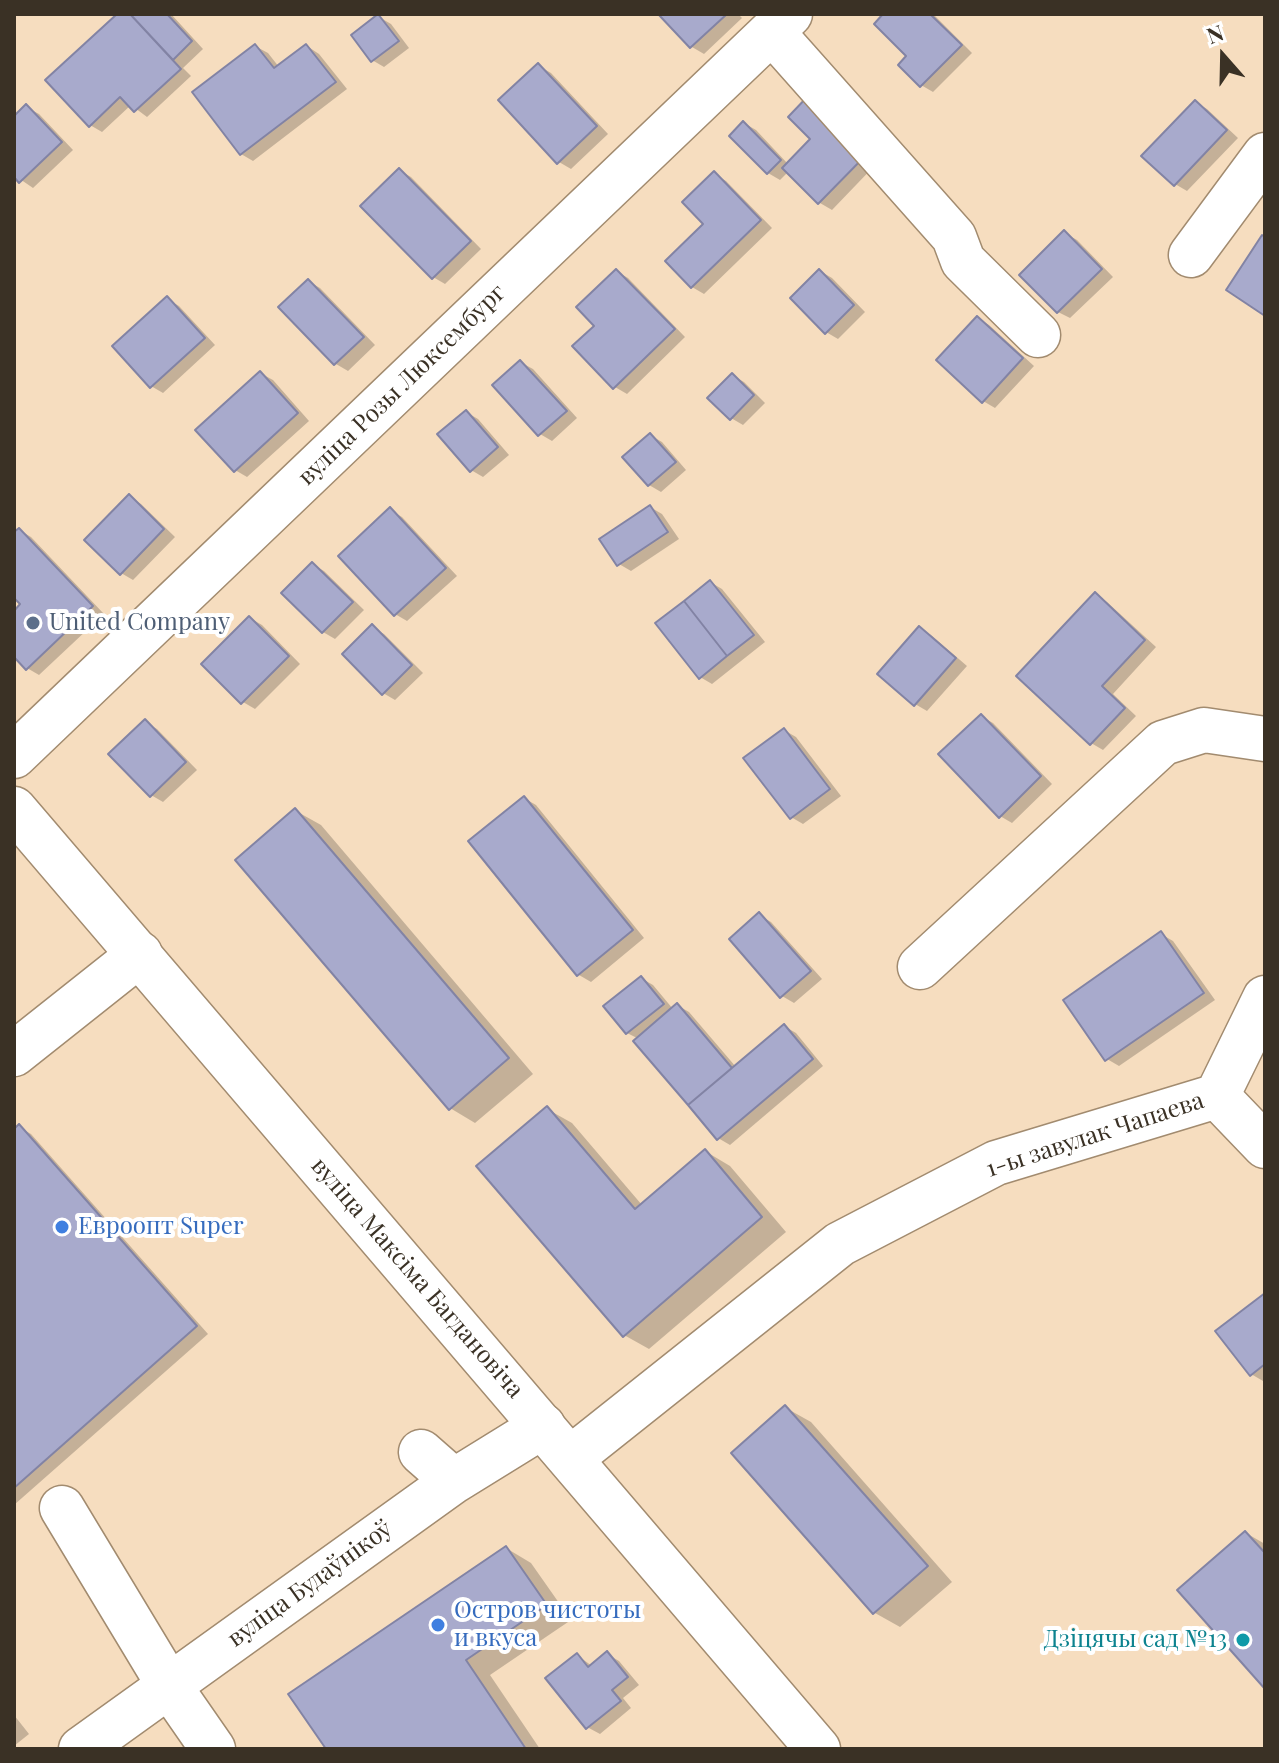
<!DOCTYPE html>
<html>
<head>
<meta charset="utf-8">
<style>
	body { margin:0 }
	#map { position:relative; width:1279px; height:1763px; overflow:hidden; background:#f6ddbf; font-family:"Playfair Display",serif }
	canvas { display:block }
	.frame { position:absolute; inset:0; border:16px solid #3a3125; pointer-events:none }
	.north { position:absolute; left:1183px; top:16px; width:80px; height:80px; -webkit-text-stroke:6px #fff; paint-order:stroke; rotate:340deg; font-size:22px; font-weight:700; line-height:32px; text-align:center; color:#3a3125 }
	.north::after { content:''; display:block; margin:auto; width:28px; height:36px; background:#3a3125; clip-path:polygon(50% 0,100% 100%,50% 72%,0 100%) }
</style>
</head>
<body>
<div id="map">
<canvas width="1279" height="1763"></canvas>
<div class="frame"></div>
<div class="north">N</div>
</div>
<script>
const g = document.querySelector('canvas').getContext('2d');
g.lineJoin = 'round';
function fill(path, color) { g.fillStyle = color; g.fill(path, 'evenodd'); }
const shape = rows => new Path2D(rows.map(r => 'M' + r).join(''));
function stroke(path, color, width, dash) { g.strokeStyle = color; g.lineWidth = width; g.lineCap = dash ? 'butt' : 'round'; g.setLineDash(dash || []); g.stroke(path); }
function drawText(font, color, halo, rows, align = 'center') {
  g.font = font + ' "Playfair Display",serif'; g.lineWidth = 8; g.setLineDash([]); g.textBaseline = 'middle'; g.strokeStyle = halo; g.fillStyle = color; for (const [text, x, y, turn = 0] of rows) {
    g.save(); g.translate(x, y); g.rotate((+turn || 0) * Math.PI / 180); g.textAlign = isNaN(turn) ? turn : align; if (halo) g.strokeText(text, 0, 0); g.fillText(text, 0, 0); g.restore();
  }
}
fill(shape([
	[119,14,171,14,203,49,183,68,191,76,147,117,131,105,102,132,90,125],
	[661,14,738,14,742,18,704,54,692,47],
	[886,14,933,14,972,53,933,92,921,85,909,56],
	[379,17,391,24,409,48,384,67,372,60],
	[255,46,268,53,279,67,307,46,319,54,347,89,253,161,241,154],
	[539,66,551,73,608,134,571,169,559,162],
	[1195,102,1207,109,1238,138,1187,191,1175,184],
	[26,107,39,114,73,150,33,188,14,175,14,119],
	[744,123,756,130,788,164,880,160,832,210,820,203,788,172,780,180,768,173],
	[399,170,411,177,481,249,445,284,433,277],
	[714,174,726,181,772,228,704,294,692,287],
	[1065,233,1077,240,1113,277,1070,318,1058,312],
	[616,271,628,278,685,337,627,394,615,387,597,326],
	[820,271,832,278,865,312,838,339,826,332],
	[308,281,320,288,375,345,348,371,336,364,281,307],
	[167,299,179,306,215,345,163,393,151,386],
	[977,318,989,325,1034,366,995,408,983,401],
	[520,362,533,369,577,418,552,441,540,434],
	[260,373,273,380,309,421,247,477,235,470],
	[732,375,744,382,765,403,743,425,731,418],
	[466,412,478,419,509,455,483,477,471,470],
	[650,435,662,442,686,470,661,492,649,485],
	[129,497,141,504,175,537,133,580,121,573],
	[650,507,662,514,679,539,631,571,619,564],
	[390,510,402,517,457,576,407,621,395,614],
	[19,530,31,537,104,614,39,675,27,668,14,654,14,613,23,604,14,595,14,535],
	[312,564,324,571,364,610,335,639,323,632,284,593],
	[710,582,722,589,765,642,712,684,700,677],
	[1095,595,1107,602,1156,647,1113,694,1136,716,1103,750,1091,743],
	[250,618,262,625,300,664,255,709,243,702],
	[372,627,384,634,423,673,395,700,383,693],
	[919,628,931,635,967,666,927,711,915,704],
	[981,716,993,723,1052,784,1012,823,1000,816],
	[145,722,157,729,197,770,163,802,151,795],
	[784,730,796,737,841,796,803,824,791,817],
	[524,798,536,805,644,938,591,982,579,975,470,842],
	[296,811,321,825,533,1074,475,1123,450,1108],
	[759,915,771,922,822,979,794,1003,782,996],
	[1161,934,1173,941,1215,1000,1119,1066,1107,1059],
	[641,978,653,985,673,1009,677,1005,689,1012,736,1067,784,1026,796,1033,823,1066,730,1145,718,1138,639,1039,627,1033],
	[547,1109,572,1123,642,1205,705,1151,730,1166,786,1232,649,1349,624,1335],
	[19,1127,31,1134,208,1334,14,1505,14,1131],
	[1265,1295,1265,1380,1263,1381,1251,1374],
	[786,1408,811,1422,952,1582,900,1627,875,1613,734,1453],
	[1246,1533,1265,1544,1265,1686],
	[506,1548,531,1563,571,1620,490,1675,540,1749,328,1749],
	[607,1654,619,1661,639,1685,623,1698,631,1708,600,1734,587,1727,577,1655,592,1666],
	[14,1715,29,1734,14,1746]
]), '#0003');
const building = shape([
	[117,14,130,14,181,69,134,112,120,97,89,127,45,80,117,14],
	[130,14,167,14,192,41,173,60,130,14],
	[378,14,399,41,371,62,351,35,378,14],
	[658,14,727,14,690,48,658,14],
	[883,14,930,14,962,45,920,87,898,65,906,56,874,24,883,14],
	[255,44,274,68,306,44,336,82,240,155,192,92,255,44],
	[538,63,597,126,557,164,498,100,538,63],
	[810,94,869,152,818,204,782,168,810,139,788,117,810,94],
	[1195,100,1227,130,1174,186,1141,156,1195,100],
	[26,104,62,142,19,183,14,177,14,116,26,104],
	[743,121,781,160,767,174,729,136,743,121],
	[399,168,471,241,432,279,360,206,399,168],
	[714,171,761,220,691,288,665,261,703,224,682,202,714,171],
	[1064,230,1102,269,1057,313,1019,275,1064,230],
	[1262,235,1265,237,1265,316,1226,290,1262,235],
	[616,269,675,329,613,389,572,346,594,326,576,307,616,269],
	[819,269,854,305,825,334,790,298,819,269],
	[308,279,364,337,334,365,278,307,308,279],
	[167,296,205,338,150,388,112,346,167,296],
	[977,316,1023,358,982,403,936,360,977,316],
	[520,360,567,411,538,436,492,385,520,360],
	[260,371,298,413,234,472,195,430,260,371],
	[732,373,754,395,730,420,707,398,732,373],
	[466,410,498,447,470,472,437,434,466,410],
	[650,433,676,462,648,486,622,457,650,433],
	[129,494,164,529,120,575,84,540,129,494],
	[650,505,668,532,617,566,599,539,650,505],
	[390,507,446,568,394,616,338,556,390,507],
	[19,528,93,606,26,670,14,657,14,611,20,604,14,598,14,532,19,528],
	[312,562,353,602,322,633,281,593,312,562],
	[710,580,754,635,727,656,684,601,710,580],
	[1095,592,1145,640,1102,686,1125,708,1090,745,1016,676,1095,592],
	[684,601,727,656,699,679,655,623,684,601],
	[249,616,289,656,241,704,201,664,249,616],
	[372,624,412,665,382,695,342,654,372,624],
	[919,626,956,658,914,706,877,674,919,626],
	[981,714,1041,776,999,818,938,754,981,714],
	[145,719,186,762,150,797,108,754,145,719],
	[784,728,830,789,790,819,743,758,784,728],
	[524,796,633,930,577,976,468,841,524,796],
	[295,808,509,1058,449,1110,235,860,295,808],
	[759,912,811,971,780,998,729,939,759,912],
	[1161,931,1204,993,1105,1061,1063,1000,1161,931],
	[641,976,664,1004,626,1034,603,1006,641,976],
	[677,1003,732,1068,688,1105,633,1041,677,1003],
	[784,1024,813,1059,717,1140,688,1105,784,1024],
	[547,1106,635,1209,705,1149,762,1217,623,1337,476,1166,547,1106],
	[19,1124,197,1326,14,1488,14,1129,19,1124],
	[1265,1293,1265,1364,1250,1376,1215,1331,1265,1293],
	[785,1405,928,1566,873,1614,731,1453,785,1405],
	[1245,1531,1265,1553,1265,1689,1177,1590,1245,1531],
	[506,1546,547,1605,466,1660,526,1749,326,1749,288,1694,506,1546],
	[607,1651,628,1677,612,1690,621,1701,586,1729,545,1678,577,1653,588,1667,607,1651]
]);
fill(building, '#a8aacc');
stroke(building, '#8283a4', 2);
const minor = shape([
	[772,32,954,237,963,261,1038,335],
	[1191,255,1265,155],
	[14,756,790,14],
	[920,967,1163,743,1204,730,1265,739],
	[14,1054,140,954],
	[1217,1096,1265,1146],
	[421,1452,454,1481],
	[571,1458,840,1244,996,1163,1217,1096,1265,998],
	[62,1508,170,1687,213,1749],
	[81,1749,454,1481,543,1426]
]);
const major = shape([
	[14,809,818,1749]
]);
stroke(minor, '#a28b6f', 47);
stroke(major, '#a28b6f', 47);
stroke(minor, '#fff', 44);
stroke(major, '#fff', 44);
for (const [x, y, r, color] of [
	[33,623,8,"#5c6f8a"],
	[62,1227,8,"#3f7fe0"],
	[438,1625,8,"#3f7fe0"],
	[1243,1640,8,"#0f9aa8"]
]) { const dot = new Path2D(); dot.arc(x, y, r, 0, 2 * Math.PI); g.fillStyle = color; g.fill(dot); stroke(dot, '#fff', 3); }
drawText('24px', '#3a3125', '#fff', [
	["вуліца Розы Люксембург",402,385,-44],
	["1-ы завулак Чапаева",1095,1135,-18],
	["вуліца Максіма Багдановіча",417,1278,49],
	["вуліца Будаўнікоў",310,1584,-36]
]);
drawText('24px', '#4e5e75', '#fff', [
	["United Company",49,623]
], 'left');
drawText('24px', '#366cbe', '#fff', [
	["Евроопт Super",78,1227],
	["Остров чистоты",454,1611],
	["и вкуса",454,1639]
], 'left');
drawText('24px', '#0d838f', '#fff', [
	["Дзіцячы сад №13",1227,1640]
], 'right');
</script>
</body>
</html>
